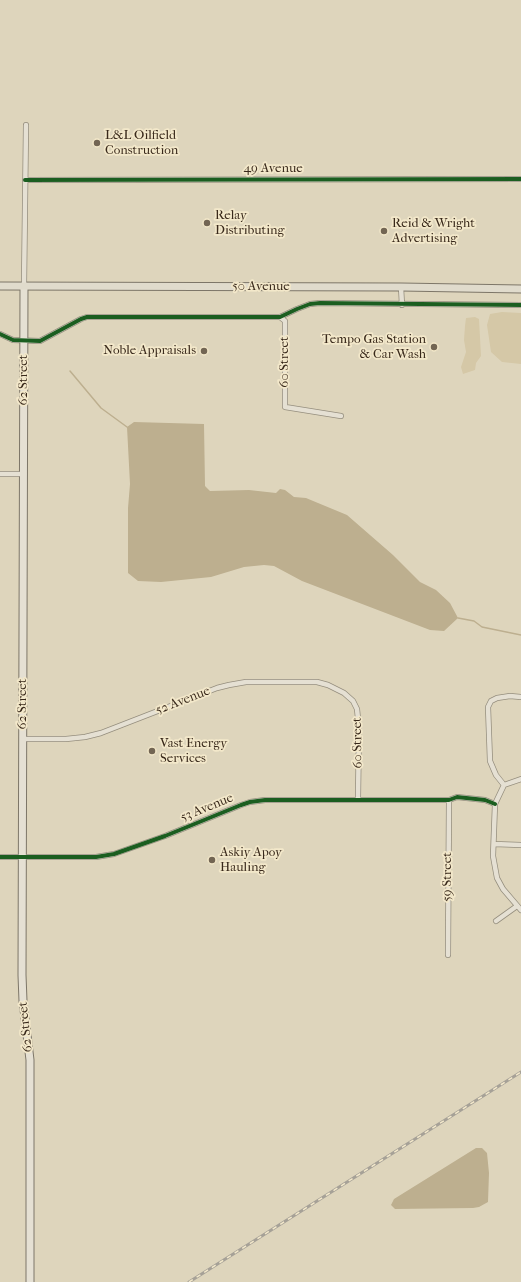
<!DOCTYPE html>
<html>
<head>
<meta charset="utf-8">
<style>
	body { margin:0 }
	canvas { display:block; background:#ded5bc }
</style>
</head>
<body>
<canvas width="521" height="1282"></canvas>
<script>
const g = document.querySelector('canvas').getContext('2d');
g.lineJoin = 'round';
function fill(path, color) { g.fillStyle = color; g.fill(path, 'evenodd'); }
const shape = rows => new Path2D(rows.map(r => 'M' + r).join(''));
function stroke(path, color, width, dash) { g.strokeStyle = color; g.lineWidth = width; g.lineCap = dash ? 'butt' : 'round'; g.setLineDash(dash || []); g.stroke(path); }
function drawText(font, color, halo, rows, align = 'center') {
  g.font = font + ' "IM FELL French Canon",serif'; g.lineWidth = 3.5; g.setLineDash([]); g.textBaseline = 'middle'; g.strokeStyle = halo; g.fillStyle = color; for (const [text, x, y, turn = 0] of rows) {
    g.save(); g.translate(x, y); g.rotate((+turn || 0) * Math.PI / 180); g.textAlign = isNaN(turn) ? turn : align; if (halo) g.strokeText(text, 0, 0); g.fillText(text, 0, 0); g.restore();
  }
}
fill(shape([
	[502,312,521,313,521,364,502,362,491,352,487,325,490,314],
	[475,317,479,319,481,356,476,363,475,370,463,374,461,367,466,352,464,340,465,326,466,318]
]), '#d5c8a7');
fill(shape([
	[134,422,204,424,205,486,210,491,249,490,276,493,280,489,285,490,294,497,306,498,318,503,347,515,393,555,420,582,436,590,450,603,458,618,444,631,430,630,302,581,274,566,264,565,244,567,211,577,161,582,138,581,128,573,128,508,130,484,127,427],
	[476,1148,482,1148,487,1153,489,1173,488,1202,479,1207,473,1208,395,1209,391,1205,394,1199]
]), '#bdaf8f');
stroke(shape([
	[70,371,101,408,127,427],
	[458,618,474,621,482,627,521,635]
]), '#bdaf8f', 1.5);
const minor = shape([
	[25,180,521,179],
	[24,286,26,125],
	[401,287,402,305],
	[280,317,285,321,285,407,341,416],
	[0,334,13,340,40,341,81,319,87,317,280,317,297,309,310,304,320,303,521,305],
	[0,474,24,474],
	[23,739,66,739,85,737,101,733,217,688,229,685,246,682,317,682,328,685,344,693,353,701,357,709,359,728,358,799],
	[521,779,504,785,495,804,493,856,497,878,503,889,521,910],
	[504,785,496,775,490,761,488,707,491,701,497,698,510,696,521,697],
	[494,844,521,845],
	[0,857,96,857,114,854,165,836,241,805,250,802,265,800,449,800,457,797,485,800,495,804],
	[496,921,517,906],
	[448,955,449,800]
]);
const secondary = shape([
	[24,286,22,975,23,1001,30,1060,30,1282]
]);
const primary = shape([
	[0,286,401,287,521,289]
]);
stroke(minor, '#958e7e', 6);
stroke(secondary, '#7d7668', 9);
stroke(primary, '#7d7668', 9);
stroke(minor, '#e5e0d3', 4.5);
stroke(secondary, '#e5e0d3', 7);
stroke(primary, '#e0dbcc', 7);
const rail = shape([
	[189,1282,521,1072]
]);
stroke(rail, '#a6a197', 3);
stroke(rail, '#f3e8ca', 1.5, [4.5]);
stroke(shape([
	[25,180,521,179],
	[0,334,13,340,40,341,81,319,87,317,280,317,297,309,310,304,320,303,521,305],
	[0,857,96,857,114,854,165,836,241,805,250,802,265,800,449,800,457,797,485,800,495,804]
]), '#1b5e20', 4);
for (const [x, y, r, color] of [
	[97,143,4,"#726553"],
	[207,223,4,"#726553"],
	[384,231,4,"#726553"],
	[434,347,4,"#726553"],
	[204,351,4,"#726553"],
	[152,751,4,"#726553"],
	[212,860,4,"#726553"]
]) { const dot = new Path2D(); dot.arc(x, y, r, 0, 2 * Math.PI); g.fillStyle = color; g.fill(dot); stroke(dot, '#f3e8ca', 1.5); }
drawText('13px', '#38281a', '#f3e8ca', [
	["L&L Oilfield",105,136],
	["Construction",105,151],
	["Relay",215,216],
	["Distributing",215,231],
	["Reid & Wright",392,224],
	["Advertising",392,239],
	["Tempo Gas Station",426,340,"right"],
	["& Car Wash",426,355,"right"],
	["Noble Appraisals",196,351,"right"],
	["Vast Energy",160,744],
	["Services",160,759],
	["Askiy Apoy",220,853],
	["Hauling",220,868]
], 'left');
drawText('13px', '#38281a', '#f3e8ca', [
	["49 Avenue",273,169],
	["50 Avenue",261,287],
	["60 Street",285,362,-90],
	["62 Street",24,380,-90],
	["52 Avenue",183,701,-21],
	["62 Street",23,704,-90],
	["60 Street",358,743,-91],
	["53 Avenue",207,808,-22],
	["59 Street",448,877,-90],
	["62 Street",26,1027,-96]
]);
</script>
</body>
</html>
